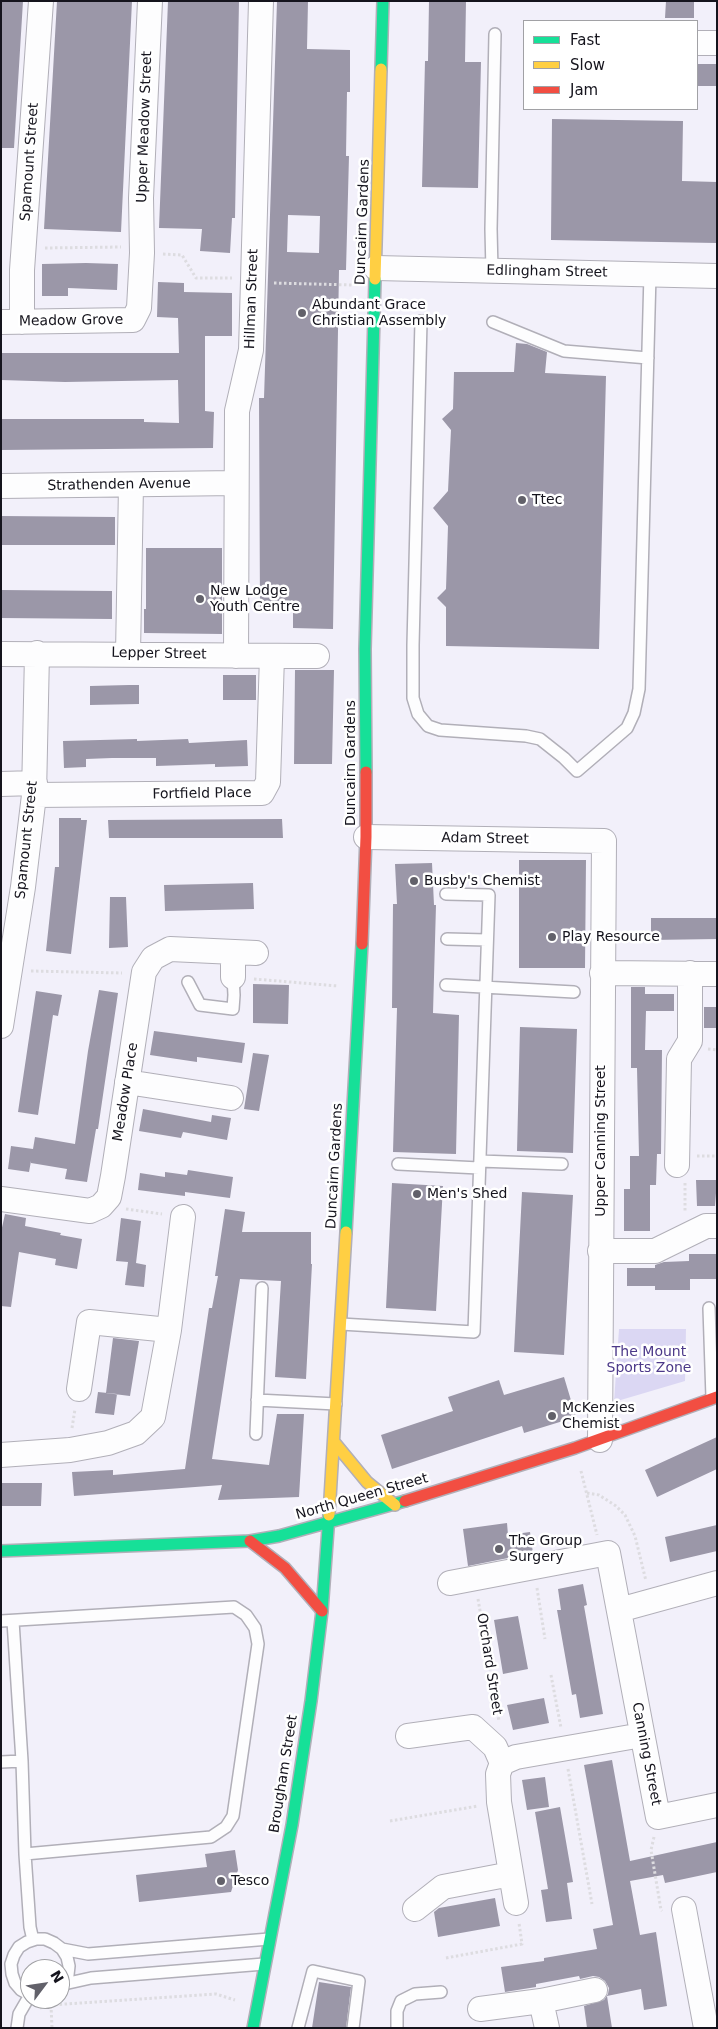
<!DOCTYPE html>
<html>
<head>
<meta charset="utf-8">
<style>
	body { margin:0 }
	#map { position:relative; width:718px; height:2029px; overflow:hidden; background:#f2f0fa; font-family:"DejaVu Sans",sans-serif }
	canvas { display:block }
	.frame { position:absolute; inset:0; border:2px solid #15141d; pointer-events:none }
	.legend { position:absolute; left:523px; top:20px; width:175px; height:90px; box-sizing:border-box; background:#fff; border:1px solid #a1a1a5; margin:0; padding:6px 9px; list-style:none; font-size:15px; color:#15141d }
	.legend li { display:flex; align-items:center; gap:10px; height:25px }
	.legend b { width:25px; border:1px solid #a1a1a5 }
	.north { position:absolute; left:20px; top:1959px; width:50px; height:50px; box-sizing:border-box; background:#fff; border:1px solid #a1a1a5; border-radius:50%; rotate:59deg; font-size:14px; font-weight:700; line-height:20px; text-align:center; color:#15141d }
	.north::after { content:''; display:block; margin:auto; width:18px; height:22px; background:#62616a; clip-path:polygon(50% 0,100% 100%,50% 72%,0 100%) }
</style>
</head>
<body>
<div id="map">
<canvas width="718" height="2029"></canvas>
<div class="frame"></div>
<ul class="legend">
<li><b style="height:6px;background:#16e098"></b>Fast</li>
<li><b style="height:6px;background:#ffcf43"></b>Slow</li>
<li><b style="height:6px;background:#f24e42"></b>Jam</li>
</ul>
<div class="north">N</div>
</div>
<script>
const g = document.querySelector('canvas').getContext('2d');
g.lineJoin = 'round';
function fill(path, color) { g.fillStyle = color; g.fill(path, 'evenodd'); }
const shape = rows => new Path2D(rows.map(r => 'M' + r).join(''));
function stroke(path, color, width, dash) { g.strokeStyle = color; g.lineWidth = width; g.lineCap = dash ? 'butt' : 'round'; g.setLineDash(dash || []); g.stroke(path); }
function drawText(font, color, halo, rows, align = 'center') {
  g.font = font + ' "DejaVu Sans",sans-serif'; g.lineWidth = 5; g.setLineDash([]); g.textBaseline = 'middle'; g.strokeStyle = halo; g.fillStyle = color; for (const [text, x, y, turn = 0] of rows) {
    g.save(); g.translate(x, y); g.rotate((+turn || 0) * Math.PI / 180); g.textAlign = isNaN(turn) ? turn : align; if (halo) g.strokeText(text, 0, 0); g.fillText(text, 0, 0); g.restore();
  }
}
fill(shape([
	[619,1329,686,1329,685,1381,614,1402]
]), '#dbd7f3');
fill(shape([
	[1,1,23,1,14,148,1,148],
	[57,1,132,1,121,232,44,229],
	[168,1,239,1,235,218,232,218,230,253,200,251,202,229,159,228],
	[277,1,308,1,307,49,350,50,350,92,347,92,346,156,349,156,346,270,339,270,333,629,293,628,293,609,260,610,259,398,264,398],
	[288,215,320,216,319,253,287,252],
	[429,1,466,1,465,62,481,62,478,188,422,187,425,61,428,61],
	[666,1,694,1,694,18,665,18],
	[698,64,717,64,717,86,698,86],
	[552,119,683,121,682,181,717,182,716,243,551,240],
	[86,263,118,264,117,290,68,288,68,296,42,296,42,264],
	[158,282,184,283,184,292,232,293,232,336,205,336,205,411,214,412,213,448,1,450,1,419,144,419,144,422,179,423,178,380,65,382,1,380,1,353,179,353,178,318,157,317],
	[516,343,527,344,547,352,545,373,606,376,599,649,446,646,446,607,437,598,446,589,448,526,433,508,448,491,451,430,442,419,453,409,454,372,514,372],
	[1,516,115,517,115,545,1,545],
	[146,548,222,548,222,634,144,633,144,609,146,609],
	[1,590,112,591,112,619,1,618],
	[295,670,334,670,332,764,294,764],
	[223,675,256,675,256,700,223,700],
	[129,685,139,685,139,704,90,705,90,686],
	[137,739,137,741,188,739,189,743,247,740,248,766,215,767,215,764,156,766,156,758,112,758,86,759,86,767,64,768,63,741],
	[59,818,81,818,81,820,87,820,71,954,46,951,55,867,59,867],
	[282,819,283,838,109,838,108,820],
	[519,860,586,860,585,968,519,968],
	[432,863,434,905,436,905,433,1013,459,1015,456,1154,393,1152,397,1008,392,1008,393,904,397,904,395,864],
	[253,883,254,909,165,911,164,885],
	[110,897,126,897,128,947,109,948],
	[651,918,717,918,717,939,651,940],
	[253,984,289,985,288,1024,253,1023],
	[631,987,645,987,645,994,674,994,674,1011,646,1011,645,1050,662,1050,661,1154,657,1154,656,1185,650,1185,650,1231,624,1231,624,1189,630,1189,630,1156,639,1156,637,1068,631,1068],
	[99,990,118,993,98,1129,96,1129,87,1182,65,1179,67,1169,31,1163,31,1161,29,1172,8,1169,11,1146,33,1149,35,1137,75,1144,88,1051],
	[36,991,62,995,58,1016,53,1015,38,1115,18,1112],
	[704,1007,717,1007,717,1028,704,1028],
	[520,1027,577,1029,573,1153,517,1151],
	[154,1031,245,1043,242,1063,197,1057,197,1062,150,1055],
	[253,1053,269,1055,259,1111,244,1109],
	[143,1109,211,1122,212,1115,231,1118,227,1140,183,1132,181,1138,139,1131],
	[188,1170,233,1177,230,1198,185,1192,185,1196,138,1190,140,1173,165,1177,165,1172,187,1175],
	[696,1180,717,1180,715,1206,697,1206],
	[392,1183,443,1186,436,1311,386,1308],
	[522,1192,573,1195,564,1355,514,1352],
	[225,1209,245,1212,242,1232,311,1232,311,1264,312,1264,306,1379,275,1377,281,1281,240,1279,212,1459,269,1465,277,1414,304,1414,299,1497,218,1500,222,1485,74,1496,72,1472,113,1470,113,1475,185,1469,209,1308,212,1308,218,1276,215,1276],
	[5,1214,26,1218,25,1226,61,1233,60,1235,82,1239,77,1269,55,1265,56,1259,19,1252,11,1307,1,1306,1,1232],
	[121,1218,141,1221,136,1263,146,1265,144,1287,125,1285,128,1262,116,1261],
	[689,1254,717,1254,717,1279,690,1279,690,1290,655,1290,655,1286,627,1286,627,1268,655,1268,655,1265,664,1262,689,1261],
	[113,1338,139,1341,130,1396,106,1393],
	[564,1377,576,1417,524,1433,522,1426,392,1469,381,1435,453,1411,448,1397,499,1380,504,1395],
	[98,1392,117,1394,114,1415,95,1413],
	[717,1437,717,1469,657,1497,645,1470],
	[1,1483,42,1483,41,1506,1,1506],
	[507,1523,508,1535,530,1532,533,1553,468,1566,463,1529],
	[717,1525,717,1551,670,1562,665,1537],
	[583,1584,587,1605,584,1606,603,1714,580,1718,576,1694,572,1695,557,1610,561,1610,558,1589],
	[518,1616,528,1669,503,1674,494,1620],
	[544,1698,549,1723,513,1730,507,1705],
	[612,1760,630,1861,717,1842,717,1872,665,1883,663,1875,630,1881,640,1935,656,1932,667,2006,644,2010,641,1989,607,1996,612,2028,587,2028,584,2006,604,2000,608,1994,609,1988,605,1981,599,1977,593,1976,580,1979,579,1976,536,1984,536,1987,505,1992,501,1967,544,1961,544,1958,597,1949,593,1929,613,1925,584,1765],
	[545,1777,549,1807,527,1810,522,1780],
	[560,1807,573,1882,567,1883,572,1919,546,1922,541,1890,548,1889,535,1812],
	[235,1850,238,1870,231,1892,139,1902,136,1875,207,1867,205,1854],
	[495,1898,500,1926,438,1937,434,1912,439,1908],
	[319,1982,351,1987,346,2028,312,2028]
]), '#9b97a8');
const lane = shape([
	[492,271,491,229,495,34],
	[421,321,413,645,413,698,418,714,428,726,440,730,526,736,540,739,564,758,577,771,627,728,634,713,639,689,650,274],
	[493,322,564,351,648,358],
	[447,939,487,940],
	[188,982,200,1005,233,1009,234,995,233,977],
	[446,985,574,992],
	[480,1161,562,1164],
	[398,1164,479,1168],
	[709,1308,712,1398],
	[341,1324,474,1332,489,895,446,894],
	[257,1400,336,1404],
	[256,1434,262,1288],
	[1,1621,234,1607,246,1615,255,1628,258,1644,233,1816,226,1827,211,1837,25,1854],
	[13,1621,22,1761,25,1854,30,1927,33,1940],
	[1,1762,22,1761],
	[62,1949,88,1954,269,1939],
	[64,1984,91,1978,264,1964],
	[30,1995,21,1990,15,1983,12,1974,11,1964,14,1955,19,1947,27,1942,36,1939,45,1939,54,1943,62,1949,67,1957,69,1966,68,1975,61,1987],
	[17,2028,19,2014,30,1995],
	[298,2028,313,1971,359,1981,353,2028],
	[397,2028,397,2011,401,2001,415,1994,441,1992]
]);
const street = shape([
	[697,43,717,43],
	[376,268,717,276],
	[1,322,133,320,139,308,142,253,141,198,150,1],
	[22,322,22,270,41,1],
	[1,486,236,483],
	[1,654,317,656],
	[128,654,131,485],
	[236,656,237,411,251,350,261,1],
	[1,784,35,783],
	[34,795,262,793,268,782,272,656],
	[366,837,604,841,600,1440],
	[602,973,717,974],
	[233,977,233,952],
	[1,1026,23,887,34,795,37,653],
	[127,1082,231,1098],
	[677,1165,679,1059,690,1041,690,973],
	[1,1199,90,1211,101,1206,109,1197,113,1176,144,972,153,958,170,949,256,953],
	[600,1251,655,1251,706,1226,717,1226],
	[79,1389,89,1322,169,1330],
	[1,1455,70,1450,108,1443,136,1433,153,1417,169,1330,183,1217],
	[450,1583,608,1553,658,1817,717,1805],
	[619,1610,717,1583],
	[408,1736,473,1727,495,1747,502,1763,498,1774,499,1802,516,1903],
	[502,1763,516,1757,642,1735],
	[415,1909,443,1887,511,1874],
	[684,1909,706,2028],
	[541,2001,547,2028],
	[480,2009,541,2001,595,1990]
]);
const fast = shape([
	[381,69,383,1],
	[366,772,365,649,375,279],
	[346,1232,362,944],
	[1,1551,250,1541,279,1536,405,1501],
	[253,2028,292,1825,311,1701,322,1611,329,1515]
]);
const slow = shape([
	[375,279,381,69],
	[334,1442,367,1482,395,1505],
	[329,1515,346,1232]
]);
const jam = shape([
	[362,944,366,837,366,772],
	[405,1501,575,1448,717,1397],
	[250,1541,285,1568,322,1611]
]);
stroke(lane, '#b1afb8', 14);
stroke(street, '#b1afb8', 26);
stroke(fast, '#b1afb8', 14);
stroke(slow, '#b1afb8', 14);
stroke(jam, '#b1afb8', 14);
stroke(shape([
	[45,248,121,247],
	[163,254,182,255,196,278,232,278],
	[274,283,352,285],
	[31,971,122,973],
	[254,979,338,986],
	[708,1049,717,1050],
	[697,1156,717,1156],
	[685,1183,685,1212],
	[126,1209,162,1214],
	[72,1428,75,1409],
	[581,1471,597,1535],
	[587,1493,599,1495,616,1506,625,1515,635,1536,646,1581],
	[537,1588,545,1639],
	[478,1599,499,1721],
	[551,1675,561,1728],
	[568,1769,592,1904],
	[390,1821,478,1806],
	[654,1837,651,1850,661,1910,662,1911],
	[446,1958,522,1944,519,1923],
	[51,2005,52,2028],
	[40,2008,51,2005,216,1994,235,2000]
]), '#dddce0', 3, [2.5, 2.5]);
stroke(lane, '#fdfdfe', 11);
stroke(street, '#fdfdfe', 24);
stroke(fast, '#16e098', 11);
stroke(slow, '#ffcf43', 11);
stroke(jam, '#f24e42', 11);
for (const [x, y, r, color] of [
	[302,313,5,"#62616a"],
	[522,500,5,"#62616a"],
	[200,599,5,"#62616a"],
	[414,881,5,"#62616a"],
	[552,937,5,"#62616a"],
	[417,1194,5,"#62616a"],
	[552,1416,5,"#62616a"],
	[499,1549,5,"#62616a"],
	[221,1881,5,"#62616a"]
]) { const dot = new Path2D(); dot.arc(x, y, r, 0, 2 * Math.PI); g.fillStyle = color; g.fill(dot); stroke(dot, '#fff', 2); }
drawText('14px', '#15141d', '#fff', [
	["Upper Meadow Street",145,127,-88],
	["Spamount Street",30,162,-86],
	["Duncairn Gardens",363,222,-88],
	["Edlingham Street",547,272,1],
	["Hillman Street",252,299,-88],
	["Meadow Grove",71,321,-1],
	["Strathenden Avenue",119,485,-1],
	["Lepper Street",159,654,1],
	["Duncairn Gardens",351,763,-90],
	["Fortfield Place",202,794,-1],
	["Adam Street",485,839,1],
	["Spamount Street",27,840,-84],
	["Meadow Place",126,1092,-81],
	["Upper Canning Street",601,1141,-90],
	["Duncairn Gardens",335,1166,-87],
	["North Queen Street",362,1497,-16],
	["Orchard Street",489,1664,81],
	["Canning Street",646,1754,79],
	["Brougham Street",284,1774,-81]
]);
drawText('14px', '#15141d', '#fff', [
	["Abundant Grace",312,305],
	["Christian Assembly",312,321],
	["Ttec",532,500],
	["New Lodge",210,591],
	["Youth Centre",210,607],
	["Busby's Chemist",424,881],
	["Play Resource",562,937],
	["Men's Shed",427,1194],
	["McKenzies",562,1408],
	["Chemist",562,1424],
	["The Group",509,1541],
	["Surgery",509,1557],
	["Tesco",231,1881]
], 'left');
drawText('14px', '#4c3989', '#fff', [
	["The Mount",649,1352],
	["Sports Zone",649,1368]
]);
</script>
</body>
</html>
